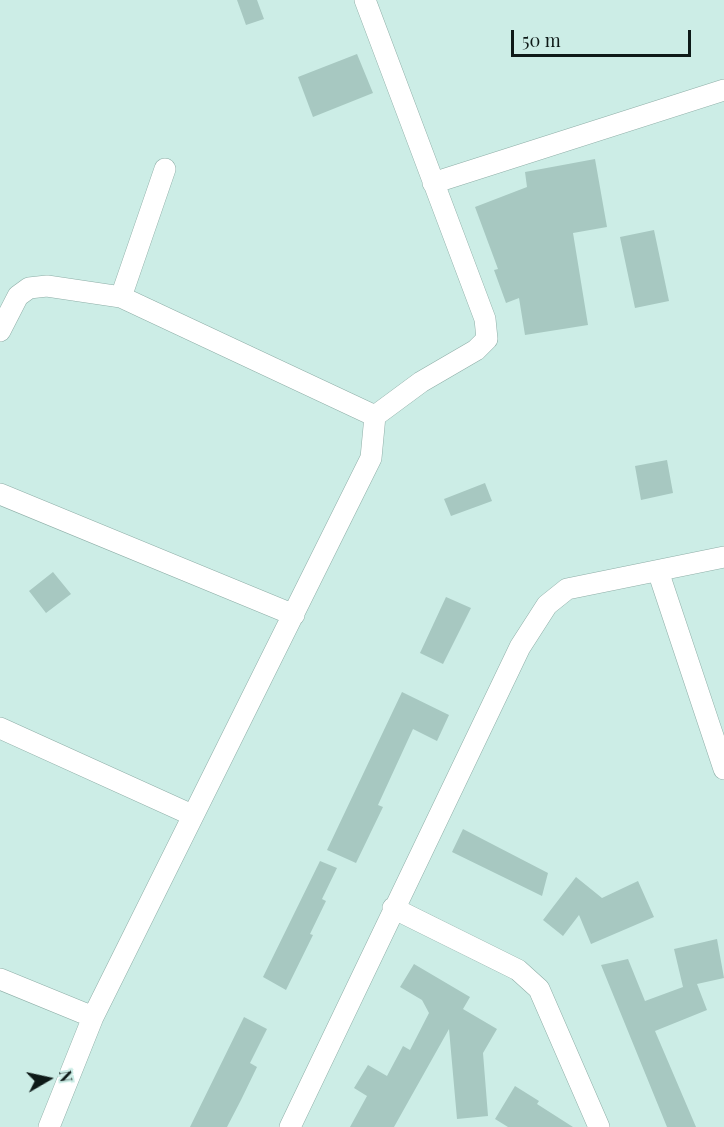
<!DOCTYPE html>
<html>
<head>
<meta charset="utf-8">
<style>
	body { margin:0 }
	#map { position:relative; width:724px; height:1127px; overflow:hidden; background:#ccede6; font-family:"Playfair Display",serif }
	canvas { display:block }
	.north { position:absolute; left:18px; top:1049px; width:60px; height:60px; -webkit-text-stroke:4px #ccede6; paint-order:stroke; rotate:81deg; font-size:16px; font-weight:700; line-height:24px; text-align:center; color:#0e1a18 }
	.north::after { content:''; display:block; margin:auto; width:21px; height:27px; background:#0e1a18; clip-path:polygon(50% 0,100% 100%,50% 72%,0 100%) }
	.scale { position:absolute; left:511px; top:30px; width:180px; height:27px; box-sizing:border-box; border:3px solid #0e1a18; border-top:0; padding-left:8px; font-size:18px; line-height:21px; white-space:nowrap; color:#0e1a18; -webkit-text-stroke:4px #ccede6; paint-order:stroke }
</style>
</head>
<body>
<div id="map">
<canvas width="724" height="1127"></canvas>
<div class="north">N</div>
<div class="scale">50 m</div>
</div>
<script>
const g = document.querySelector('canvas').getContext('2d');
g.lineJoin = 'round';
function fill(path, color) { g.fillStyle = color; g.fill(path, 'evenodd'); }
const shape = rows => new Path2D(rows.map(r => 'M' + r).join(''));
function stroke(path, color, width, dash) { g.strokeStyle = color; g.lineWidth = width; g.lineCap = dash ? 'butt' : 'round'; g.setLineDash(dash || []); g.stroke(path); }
fill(shape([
	[237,0,257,0,264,19,246,25],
	[357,54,373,93,313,117,298,77],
	[595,159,607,227,573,233,588,325,525,335,519,298,506,303,494,270,498,269,475,207,527,187,525,172],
	[654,230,669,301,635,308,620,237],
	[667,460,673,493,641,500,635,466],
	[485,483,492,501,451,516,444,499],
	[53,572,71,594,46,613,29,591],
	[446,597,471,608,443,664,420,653],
	[402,692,449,715,437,741,413,729,378,805,383,807,356,863,327,850],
	[463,829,548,873,542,896,452,852],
	[320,861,337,868,322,899,326,901,310,934,313,935,286,990,263,977],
	[576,877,602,898,638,881,654,917,591,944,579,915,563,936,543,920],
	[717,939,724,978,697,984,707,1010,655,1031,696,1127,667,1127,601,965,628,959,645,1001,683,987,674,949],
	[414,964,470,997,463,1009,497,1029,483,1053,488,1116,457,1119,449,1029,394,1127,350,1127,367,1096,354,1088,368,1065,387,1076,403,1046,410,1050,429,1013,422,1000,400,987],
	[244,1017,267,1029,250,1063,257,1067,241,1100,227,1127,190,1127],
	[515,1086,539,1101,537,1104,573,1127,508,1127,495,1119]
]), '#a7c8c1');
const minor = shape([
	[365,0,485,319,487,339,476,350,421,382,375,416],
	[433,183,724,90],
	[121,297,165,169],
	[0,331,18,296,29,288,47,286,121,297,375,416,371,458,93,1017,49,1127],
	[0,494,294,615],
	[658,571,724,769],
	[0,728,192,815],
	[393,908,518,970,539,989,599,1127],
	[0,979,93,1017],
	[290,1127,520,647,547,605,567,589,724,557]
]);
stroke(minor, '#8eaea7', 22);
stroke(minor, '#fff', 21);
</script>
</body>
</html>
